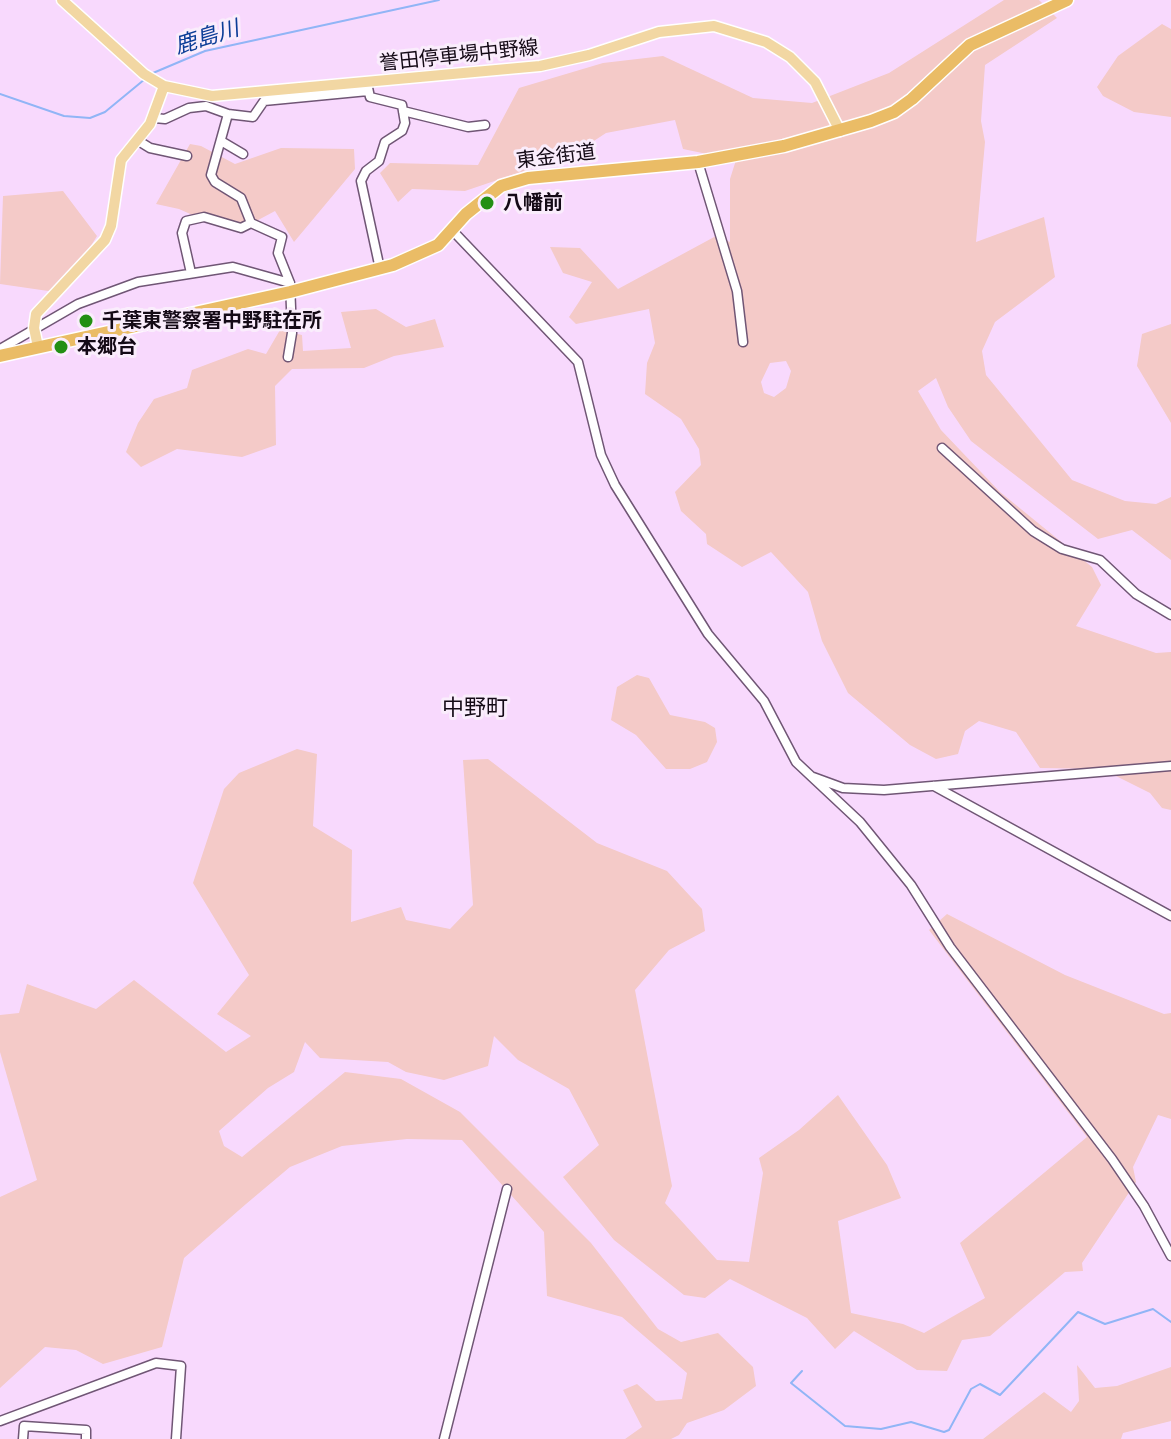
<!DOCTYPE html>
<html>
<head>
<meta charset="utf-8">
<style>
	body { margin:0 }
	canvas { display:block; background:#f8d9fd }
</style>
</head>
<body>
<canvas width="1171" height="1439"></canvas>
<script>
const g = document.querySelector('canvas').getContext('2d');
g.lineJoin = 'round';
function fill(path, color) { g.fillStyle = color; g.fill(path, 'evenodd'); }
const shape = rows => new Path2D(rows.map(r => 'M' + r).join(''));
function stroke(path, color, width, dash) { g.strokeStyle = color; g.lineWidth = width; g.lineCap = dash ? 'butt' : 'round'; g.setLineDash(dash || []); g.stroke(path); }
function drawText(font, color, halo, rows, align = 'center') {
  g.font = font + ' "IBM Plex Sans","Noto Sans JP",sans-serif'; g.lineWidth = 6; g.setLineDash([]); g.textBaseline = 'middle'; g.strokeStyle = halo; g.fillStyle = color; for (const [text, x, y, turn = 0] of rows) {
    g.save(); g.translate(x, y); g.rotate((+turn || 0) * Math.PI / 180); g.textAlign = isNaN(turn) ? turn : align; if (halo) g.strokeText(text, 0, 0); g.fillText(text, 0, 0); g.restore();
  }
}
fill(shape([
	[1004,0,1039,0,1057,18,985,65,981,121,985,142,976,242,1044,217,1055,277,995,322,982,351,986,375,1072,480,1125,501,1156,504,1171,497,1171,560,1132,530,1098,539,971,441,948,407,936,378,918,391,941,430,1000,492,1092,567,1101,585,1076,626,1156,653,1171,652,1171,810,1162,808,1150,793,1102,769,1040,768,1016,732,979,721,965,731,958,754,936,759,910,745,848,693,822,641,808,592,771,552,742,567,707,544,706,534,681,511,675,492,701,465,699,449,681,419,645,394,647,363,655,343,649,309,576,324,569,317,592,282,563,273,550,247,580,248,618,289,716,236,730,242,730,179,736,160,683,149,675,120,606,133,574,154,465,191,412,189,398,202,380,173,390,163,478,165,519,88,603,63,663,56,753,98,812,103,889,73],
	[786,361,791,371,786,388,774,397,764,393,761,382,770,363],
	[1162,24,1171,29,1171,117,1134,112,1103,96,1097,87,1118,56],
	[190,144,201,146,235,164,281,148,354,149,355,169,294,242,275,211,247,226,224,229,179,209,156,204],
	[63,191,97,236,62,293,0,284,3,196],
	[376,309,406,327,435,319,444,347,394,356,364,368,292,369,275,386,276,445,242,457,177,449,141,467,126,452,138,423,154,399,187,388,192,370,248,349,266,354,280,330,302,335,303,351,351,348,341,312],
	[1171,324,1171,423,1137,366,1142,334],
	[637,675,649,678,670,715,705,722,715,728,717,742,707,762,690,769,666,769,636,735,611,720,617,687],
	[297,749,317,754,313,826,352,850,351,922,401,907,406,920,450,929,473,905,463,760,488,759,597,843,667,871,702,909,705,931,669,950,635,990,672,1186,665,1203,717,1260,749,1262,763,1173,759,1158,799,1130,838,1095,887,1165,901,1198,838,1221,851,1313,903,1324,924,1333,985,1298,960,1243,1087,1137,929,930,947,914,1065,975,1164,1014,1171,1013,1171,1119,1158,1115,1133,1167,1136,1182,1082,1263,1083,1271,1065,1272,990,1336,962,1340,947,1371,917,1370,854,1331,835,1349,807,1318,730,1279,705,1298,684,1295,614,1240,563,1177,599,1145,569,1089,518,1060,494,1036,488,1066,444,1080,406,1072,388,1062,320,1058,305,1042,294,1072,268,1088,219,1131,224,1146,242,1157,345,1072,401,1079,460,1112,591,1243,658,1329,681,1342,718,1333,753,1367,756,1386,724,1410,687,1423,679,1435,671,1439,625,1439,642,1427,623,1390,637,1384,656,1401,682,1399,687,1373,622,1317,547,1296,544,1232,462,1140,407,1139,342,1146,290,1167,246,1204,184,1258,162,1347,103,1364,76,1350,45,1347,0,1388,0,1197,37,1180,0,1052,0,1015,19,1013,27,984,96,1009,134,980,226,1052,251,1036,217,1014,249,975,193,883,224,789,239,773],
	[1077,1365,1095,1388,1117,1386,1171,1367,1171,1421,1123,1433,1121,1439,983,1439,1044,1392,1071,1412,1079,1401]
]), '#f4cac8');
stroke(shape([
	[153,73,205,51,439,0],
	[0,94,64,116,90,118,105,112,145,79],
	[802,1371,791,1383,845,1426,881,1429,911,1422,944,1432,949,1430,971,1389,980,1384,1000,1395,1078,1312,1105,1324,1153,1309,1171,1322]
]), '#91b5f6', 2);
const minor = shape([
	[367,83,370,97,402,105,405,123,402,131,385,142,379,161,366,171,361,181,380,269],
	[403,111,468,127,485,125],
	[228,114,211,175,215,182,241,198,251,223,282,237,278,253,290,283,292,333,288,357],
	[154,118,165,119,189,108,206,106,228,114,253,117,264,101,368,91],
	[137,140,150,148,187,156],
	[221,141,243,154],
	[698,162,737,291,743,342],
	[452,230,578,362,601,455,615,485,708,634,764,701,796,762,860,822,911,885,950,947,1112,1159,1144,1206,1171,1256],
	[191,273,182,233,186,221,204,217,241,228,251,223],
	[0,349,78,304,138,282,233,267,290,283],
	[942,448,1033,531,1062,549,1100,560,1136,594,1171,615],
	[813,777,843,788,884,790,1171,766],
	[934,786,1171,916],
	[0,1421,156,1363,181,1366,176,1439],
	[23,1439,24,1426,86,1430,86,1439],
	[444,1439,507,1189]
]);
const major = shape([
	[62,0,144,74,164,86,212,96,540,66,589,55,659,32,714,26,766,42,790,57,815,82,840,131],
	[38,347,34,328,36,314,105,240,111,226,121,160,150,124,164,86]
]);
const highway = shape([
	[0,356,290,292,393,265,438,245,466,214,501,186,528,178,698,162,784,146,871,121,894,112,912,99,970,45,1067,0]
]);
stroke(minor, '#705675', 11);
stroke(major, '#fff', 13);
stroke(highway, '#fff', 15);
stroke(minor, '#fff', 8);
stroke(major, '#f2d7a3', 10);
stroke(highway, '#eabc66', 12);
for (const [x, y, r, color] of [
	[487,203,8,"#238f13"],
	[86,321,8,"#238f13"],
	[61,347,8,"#238f13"]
]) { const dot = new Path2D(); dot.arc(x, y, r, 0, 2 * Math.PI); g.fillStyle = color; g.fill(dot); stroke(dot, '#faedfc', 3); }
drawText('20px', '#140a16', '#faedfc', [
	["誉田停車場中野線",459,56,-6],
	["東金街道",556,157,-7]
]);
drawText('bold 20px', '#140a16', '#faedfc', [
	["八幡前",503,203],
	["千葉東警察署中野駐在所",102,321],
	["本郷台",77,347]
], 'left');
drawText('italic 22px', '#0b3d97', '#faedfc', [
	["鹿島川",207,38,-17]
]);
drawText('22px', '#140a16', '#faedfc', [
	["中野町",475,709]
]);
</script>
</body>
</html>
